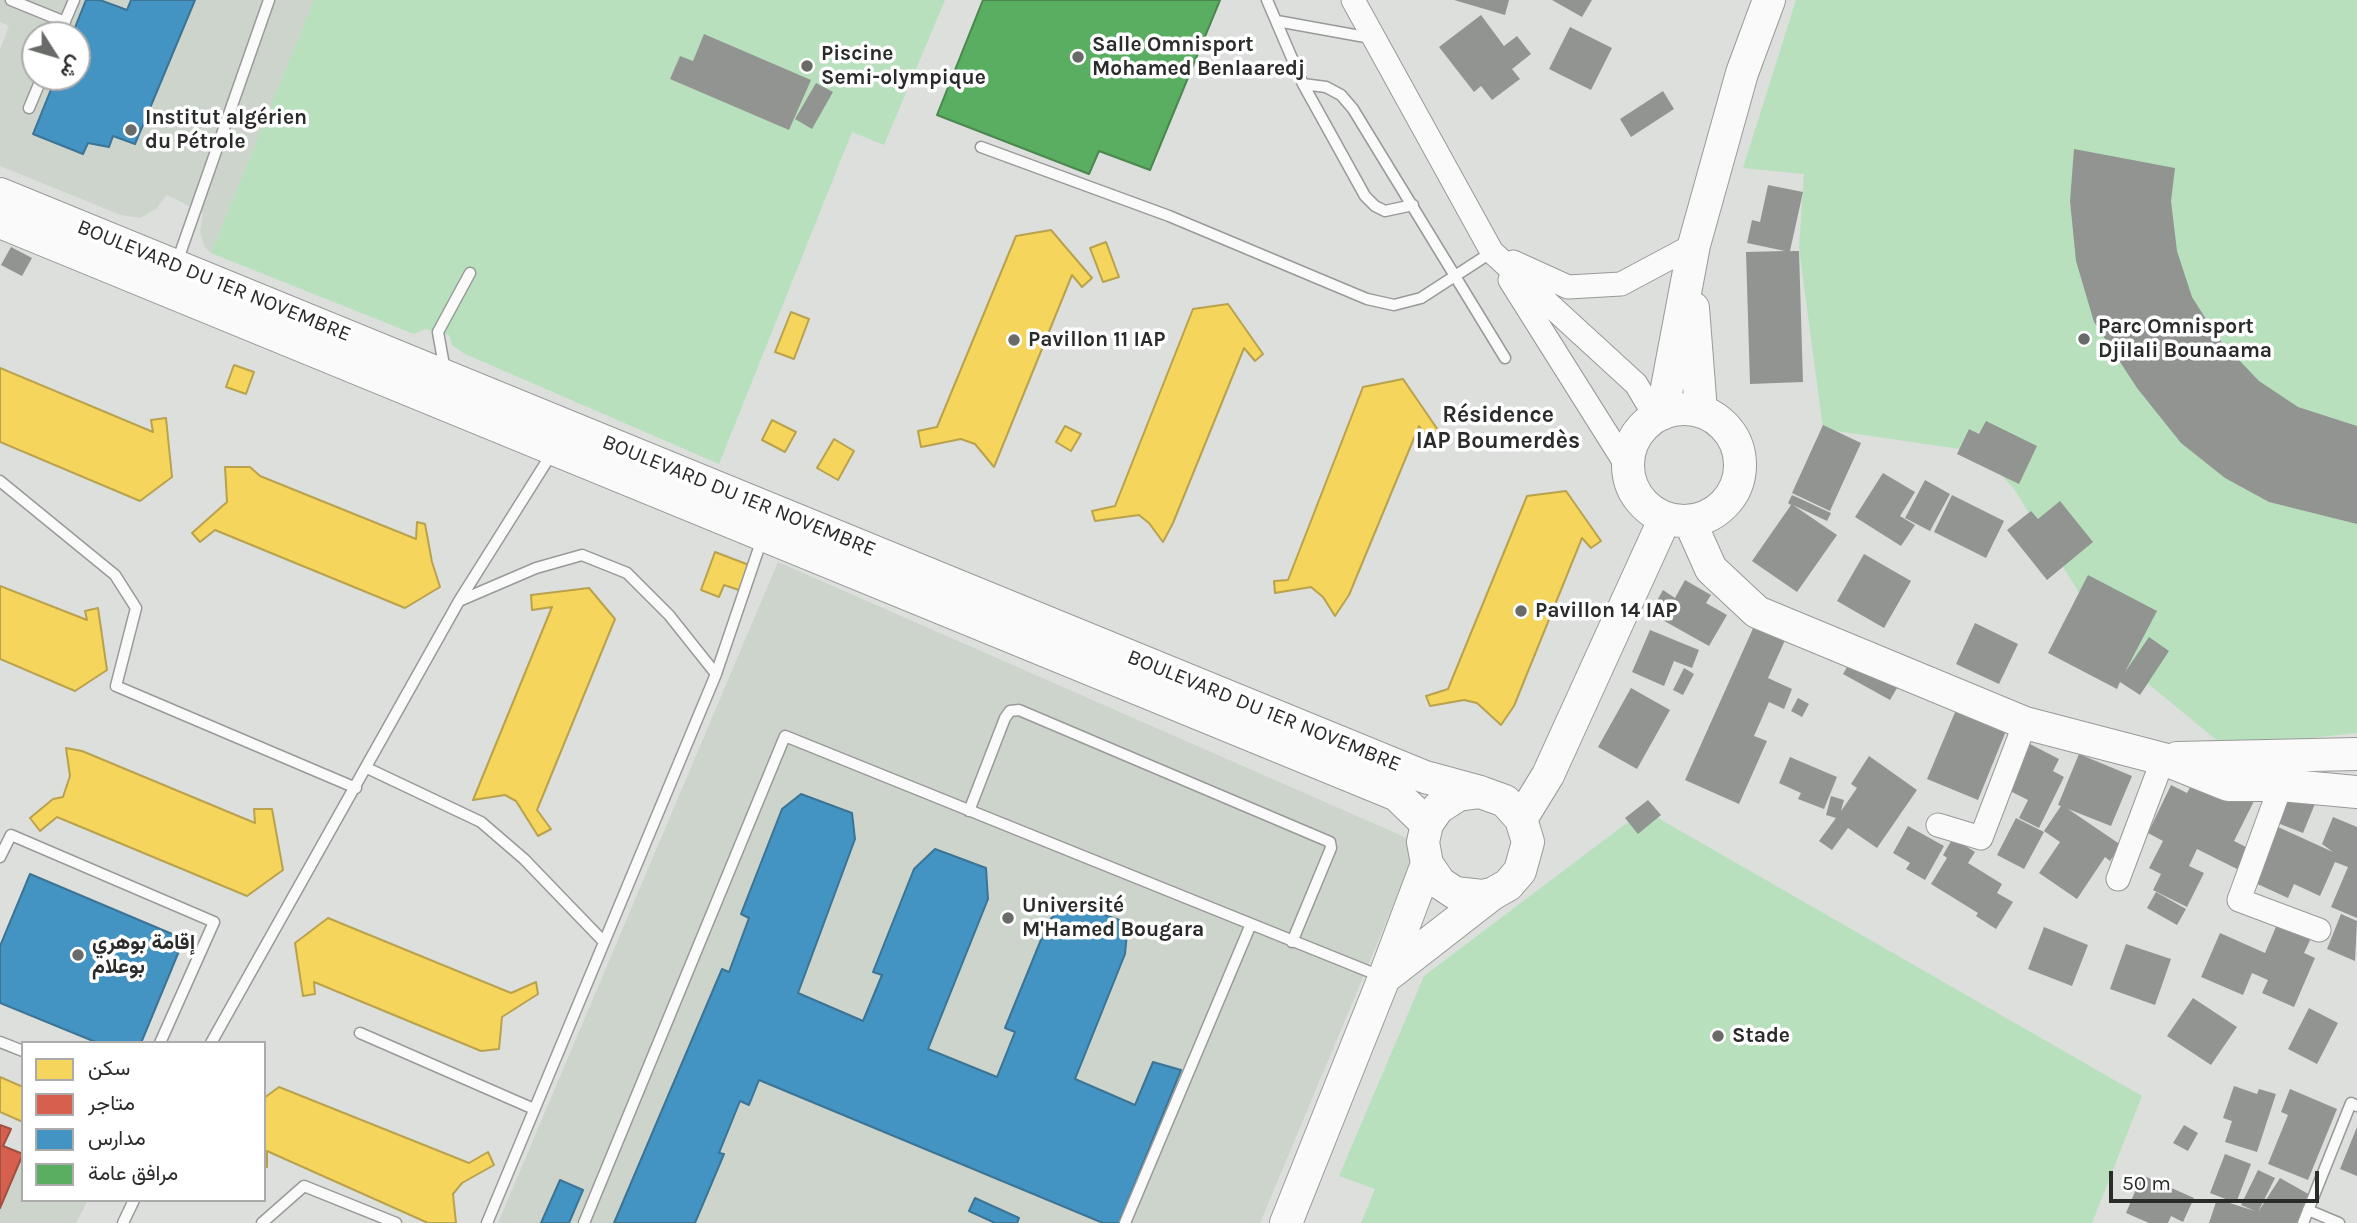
<!DOCTYPE html>
<html>
<head>
<meta charset="utf-8">
<style>
	body { margin:0 }
	#map { position:relative; width:2357px; height:1223px; overflow:hidden; background:#dcdfdc; font-family:Karla,Vazirmatn,sans-serif }
	canvas { display:block }
	.legend { position:absolute; left:21px; top:1041px; width:245px; height:161px; box-sizing:border-box; background:#fff; border:2px solid #aaabaa; margin:0; padding:9px 12px; list-style:none; font-size:21px; color:#2a2c2a }
	.legend li { display:flex; align-items:center; gap:14px; height:35px }
	.legend b { width:35px; border:2px solid #aaabaa }
	.north { position:absolute; left:21px; top:21px; width:70px; height:70px; box-sizing:border-box; background:#fff; border:2px solid #aaabaa; border-radius:50%; rotate:127deg; font-size:19px; font-weight:700; line-height:28px; text-align:center; color:#2a2c2a }
	.north::after { content:''; display:block; margin:auto; width:24px; height:32px; background:#686b68; clip-path:polygon(50% 0,100% 100%,50% 72%,0 100%) }
	.scale { position:absolute; left:2109px; top:1171px; width:210px; height:32px; box-sizing:border-box; border:4px solid #2a2c2a; border-top:0; padding-left:9px; font-size:21px; line-height:24px; white-space:nowrap; color:#2a2c2a; -webkit-text-stroke:5px #fff; paint-order:stroke }
</style>
</head>
<body>
<div id="map">
<canvas width="2357" height="1223"></canvas>
<ul class="legend">
<li><b style="height:19px;background:#f6d55c"></b>سكن</li>
<li><b style="height:19px;background:#d6604d"></b>متاجر</li>
<li><b style="height:19px;background:#4393c3"></b>مدارس</li>
<li><b style="height:19px;background:#5aae61"></b>مرافق عامة</li>
</ul>
<div class="north">ش</div>
<div class="scale">50 m</div>
</div>
<script>
const g = document.querySelector('canvas').getContext('2d');
g.lineJoin = 'round';
function fill(path, color) { g.fillStyle = color; g.fill(path, 'evenodd'); }
const shape = rows => new Path2D(rows.map(r => 'M' + r).join(''));
function stroke(path, color, width, dash) { g.strokeStyle = color; g.lineWidth = width; g.lineCap = dash ? 'butt' : 'round'; g.setLineDash(dash || []); g.stroke(path); }
function drawText(font, color, halo, rows, align = 'center') {
  g.font = font + ' Karla,Vazirmatn,sans-serif'; g.lineWidth = 7; g.setLineDash([]); g.textBaseline = 'middle'; g.strokeStyle = halo; g.fillStyle = color; for (const [text, x, y, turn = 0] of rows) {
    g.save(); g.translate(x, y); g.rotate((+turn || 0) * Math.PI / 180); g.textAlign = isNaN(turn) ? turn : align; if (halo) g.strokeText(text, 0, 0); g.fillText(text, 0, 0); g.restore();
  }
}
fill(shape([
	[0,0,314,0,211,253,204,246,200,233,203,213,167,195,157,208,140,218,121,215,0,166,0,50,9,26,0,22],
	[35,35,77,35,77,77,35,77],
	[778,562,1416,842,1410,865,1260,1223,498,1223],
	[0,1148,23,1157,23,1200,88,1200,76,1223,0,1223]
]), '#ccd4cc');
fill(shape([
	[314,0,945,0,884,145,852,132,719,464,465,354,452,345,449,335,425,329,414,334,211,253],
	[1796,0,2357,0,2357,733,2225,747,2112,654,2082,597,2014,489,1980,452,1823,429,1799,248,1804,174,1743,168],
	[1644,810,2142,1096,2092,1223,1361,1223,1375,1189,1339,1176,1424,976]
]), '#b8e0bd');
const homes = shape([
	[1051,230,1092,278,1082,287,1072,275,994,467,975,444,961,439,921,447,918,431,937,427,1016,236,1051,230],
	[1106,242,1119,277,1103,282,1090,248,1106,242],
	[1228,304,1263,354,1255,361,1244,348,1173,523,1163,542,1149,523,1139,515,1095,521,1092,511,1115,506,1193,309,1228,304],
	[791,312,809,319,794,359,775,352,791,312],
	[234,365,254,372,246,394,226,387,234,365],
	[0,368,153,432,151,420,166,418,172,477,140,501,0,442,0,368],
	[1403,379,1438,430,1428,438,1419,426,1349,595,1335,616,1323,597,1311,587,1275,593,1274,581,1288,580,1363,387,1403,379],
	[772,420,796,432,785,452,762,440,772,420],
	[1065,426,1081,434,1071,451,1056,442,1065,426],
	[834,439,854,451,838,480,817,468,834,439],
	[225,467,250,467,260,476,416,539,417,522,425,524,432,562,440,587,405,608,215,530,200,542,192,533,227,502,225,467],
	[1566,491,1601,541,1591,548,1582,538,1514,706,1501,725,1477,703,1464,700,1430,706,1426,696,1448,689,1527,496,1566,491],
	[715,552,749,565,739,590,724,585,719,597,701,590,715,552],
	[0,586,87,620,85,611,98,608,107,670,75,691,0,659,0,586],
	[589,588,615,619,537,810,551,829,538,836,516,801,505,795,473,800,552,607,532,610,531,595,589,588],
	[66,748,82,751,255,823,254,809,272,809,283,870,247,896,57,817,40,831,30,818,53,799,63,797,70,776,66,748],
	[328,918,511,993,536,982,538,994,502,1017,499,1049,481,1051,314,982,315,994,303,996,295,943,328,918],
	[0,1077,23,1087,23,1122,0,1112,0,1077],
	[279,1087,469,1163,488,1152,494,1165,462,1183,453,1194,456,1223,428,1223,267,1151,267,1167,264,1167,264,1098,279,1087]
]);
fill(homes, '#f6d55c');
stroke(homes, '#b9a24d', 2);
const shops = shape([
	[0,1125,11,1129,3,1146,23,1154,0,1208,0,1125]
]);
fill(shops, '#d6604d');
stroke(shops, '#a25042', 2);
const schools = shape([
	[86,0,100,0,127,10,131,0,195,0,135,144,113,136,109,147,88,143,83,154,33,134,56,77,77,77,77,35,72,35,86,0],
	[801,794,852,813,855,839,798,993,863,1021,882,975,873,972,914,869,935,849,986,868,988,899,928,1049,997,1077,1015,1032,1005,1028,1049,920,1070,903,1128,923,1125,954,1075,1079,1135,1105,1153,1062,1181,1070,1119,1223,1103,1223,759,1080,749,1105,740,1101,719,1153,724,1154,695,1223,614,1223,722,969,729,972,749,918,741,914,782,809,801,794],
	[30,874,184,939,141,1043,98,1043,0,1003,0,946,30,874],
	[560,1180,583,1190,569,1223,541,1223,560,1180],
	[975,1198,1019,1218,1017,1223,995,1223,969,1211,975,1198]
]);
fill(schools, '#4393c3');
stroke(schools, '#3c7495', 2);
const public = shape([
	[983,0,1220,0,1150,170,1099,151,1089,174,937,115,983,0]
]);
fill(public, '#5aae61');
stroke(public, '#4c8750', 2);
fill(shape([
	[1454,0,1509,0,1505,15],
	[1552,0,1592,0,1582,17],
	[1481,15,1504,46,1517,36,1531,54,1512,69,1520,79,1492,100,1481,86,1474,92,1439,47],
	[1570,27,1612,48,1591,90,1549,69],
	[704,34,811,80,789,130,670,79,680,56,693,61],
	[816,83,833,92,812,129,795,119],
	[1663,91,1674,109,1631,137,1620,119],
	[2074,149,2175,168,2171,201,2177,251,2192,297,2218,338,2259,381,2298,407,2357,426,2357,524,2269,502,2225,478,2181,443,2137,388,2094,322,2076,261,2070,201],
	[1768,185,1803,192,1790,251,1799,251,1803,382,1750,384,1746,252,1785,251,1747,243,1752,220,1760,222],
	[11,247,32,258,22,276,1,265],
	[1986,421,2037,446,2019,484,1957,454,1969,429,1979,434],
	[1823,425,1861,443,1830,511,1792,493],
	[1883,473,1915,492,1900,516,1915,525,1901,546,1855,517],
	[1925,480,1950,494,1930,531,1905,518],
	[1792,495,1831,513,1827,521,1793,505,1837,535,1797,592,1752,561,1791,505,1788,503],
	[1952,495,2004,521,1986,558,1934,532],
	[2060,501,2093,542,2047,580,2007,530,2031,511,2038,519],
	[1864,554,1911,581,1884,628,1837,601],
	[2088,575,2157,611,2125,672,2149,637,2169,651,2140,695,2120,682,2117,689,2048,653],
	[1685,580,1711,595,1706,603,1727,615,1709,646,1650,613,1663,590,1675,598],
	[1975,623,2018,644,1999,684,1956,664],
	[1755,624,1786,638,1768,678,1792,689,1784,709,1769,702,1754,736,1767,741,1739,804,1685,780],
	[1650,630,1699,650,1692,668,1674,661,1664,686,1632,672],
	[1856,651,1903,678,1890,700,1843,674],
	[1684,668,1694,674,1683,695,1673,690],
	[1631,688,1670,710,1637,769,1598,747],
	[1798,698,1809,704,1802,717,1791,711],
	[1956,710,2006,731,1978,800,1927,779],
	[2028,743,2059,759,2053,771,2064,777,2039,828,2019,818,2028,800,2006,789],
	[2079,754,2132,776,2111,826,2068,809,2121,845,2110,861,2105,857,2077,899,2039,873,2060,842,2044,831,2061,806,2058,805],
	[1869,756,1917,790,1877,848,1848,828,1832,850,1819,841,1836,818,1826,815,1831,796,1844,800,1841,811,1857,788,1851,784],
	[1790,757,1837,777,1824,809,1798,799,1801,793,1779,783],
	[2193,782,2255,799,2234,841,2248,848,2237,869,2197,849,2189,866,2204,873,2187,907,2153,890,2161,874,2149,868,2163,841,2148,833,2171,785,2187,793],
	[2289,788,2317,799,2303,833,2275,822],
	[1648,800,1661,815,1638,834,1625,818],
	[2333,817,2357,827,2357,918,2331,907,2348,867,2335,862,2320,896,2294,884,2288,898,2253,882,2278,827,2333,852,2322,844],
	[2016,818,2044,832,2024,869,1997,855],
	[1908,826,1944,846,1925,880,1906,869,1910,863,1893,853],
	[1953,838,1975,852,1968,863,2002,884,1997,893,2013,902,1996,929,1976,916,1978,913,1931,884,1947,858,1943,855],
	[2156,892,2186,909,2177,925,2147,908],
	[2341,914,2357,921,2355,961,2327,949],
	[2278,922,2312,936,2304,953,2315,958,2294,1007,2262,993,2268,980,2252,973,2243,995,2201,977,2220,933,2265,953],
	[2044,927,2088,945,2072,986,2028,969],
	[2126,944,2171,959,2155,1005,2110,989],
	[2193,998,2237,1027,2211,1065,2167,1036],
	[2309,1008,2338,1023,2317,1064,2288,1049],
	[2234,1086,2257,1094,2259,1089,2276,1094,2257,1152,2225,1142,2232,1121,2223,1118],
	[2290,1089,2337,1109,2308,1180,2268,1164,2288,1115,2281,1112],
	[2184,1125,2198,1133,2188,1151,2173,1143],
	[2357,1127,2357,1176,2340,1169],
	[2225,1154,2251,1164,2236,1203,2210,1193],
	[2258,1170,2275,1178,2258,1212,2280,1178,2319,1200,2305,1223,2209,1223,2217,1199,2255,1211,2241,1205],
	[2142,1175,2194,1198,2183,1222,2171,1216,2168,1223,2149,1223,2126,1213]
]), '#929492');
const lane = shape([
	[11,0,65,22],
	[1267,0,1303,84,1365,196,1375,206,1385,211,1413,205],
	[1277,21,1371,38],
	[59,35,74,0],
	[1303,84,1326,87,1341,95,1353,109,1505,358],
	[29,108,42,77],
	[981,147,1169,216,1367,299,1394,305,1421,298,1492,252],
	[176,265,269,0],
	[445,371,438,332,470,273],
	[0,481,115,575,136,608,116,686,356,788],
	[459,601,536,568,582,555,627,573,669,615,716,674],
	[367,768,481,822,524,859,604,942],
	[969,811,1005,718,1010,711,1019,710,1330,842,1331,848,1292,942],
	[0,857,11,835,214,922,160,1043],
	[360,1033,534,1109],
	[0,1042,23,1051],
	[211,1043,459,601,552,453],
	[2308,1210,2339,1223],
	[123,1223,134,1200],
	[262,1223,304,1186,396,1223],
	[487,1223,716,674,762,539],
	[584,1223,785,736,1380,976],
	[1125,1223,1251,924],
	[2303,1223,2351,1103,2357,1106]
]);
const street = shape([
	[1353,0,1492,252,1636,384,1655,416],
	[1513,262,1568,287,1621,284,1694,245],
	[1510,280,1627,466],
	[2281,785,2239,900,2319,930],
	[1938,825,1981,838,2025,723],
	[2118,879,2163,759]
]);
const secondary = shape([
	[0,194,1425,777,1480,792],
	[0,222,1397,795,1427,824],
	[1693,308,1701,411],
	'1628 465a56 56 0 1 1 112 0a56 56 0 1 1-112 0Z',
	[1662,414,1694,245,1742,73,1769,0],
	[1690,522,1711,569,1757,612,2025,723,2163,759,2228,785,2281,785,2357,792],
	[2177,758,2357,754],
	[1521,819,1548,775,1665,518],
	[1427,864,1384,978,1492,894,1508,885,1520,871,1528,842,1521,819,1505,801,1480,792,1458,795,1438,808,1427,824,1423,842,1427,864,1440,883,1455,893,1482,896,1492,894],
	[1286,1223,1384,978]
]);
stroke(lane, '#989a98', 13);
stroke(street, '#989a98', 25);
stroke(secondary, '#989a98', 34);
stroke(lane, '#fafafa', 10);
stroke(street, '#fafafa', 23);
stroke(secondary, '#fafafa', 32);
for (const [x, y, r, color] of [
	[1078,57,7,"#686b68"],
	[807,66,7,"#686b68"],
	[131,130,7,"#686b68"],
	[2084,339,7,"#686b68"],
	[1014,340,7,"#686b68"],
	[1521,611,7,"#686b68"],
	[1008,918,7,"#686b68"],
	[78,955,7,"#686b68"],
	[1718,1036,7,"#686b68"]
]) { const dot = new Path2D(); dot.arc(x, y, r, 0, 2 * Math.PI); g.fillStyle = color; g.fill(dot); stroke(dot, '#fff', 2.5); }
drawText('bold 21px', '#2a2c2a', '#fff', [
	["Salle Omnisport",1092,45],
	["Mohamed Benlaaredj",1092,69],
	["Piscine",821,54],
	["Semi-olympique",821,78],
	["Institut algérien",145,118],
	["du Pétrole",145,142],
	["Parc Omnisport",2098,327],
	["Djilali Bounaama",2098,351],
	["Pavillon 11 IAP",1028,340],
	["Pavillon 14 IAP",1535,611],
	["Université",1022,906],
	["M'Hamed Bougara",1022,930],
	["إقامة بوهري",92,943],
	["بوعلام",92,967],
	["Stade",1732,1036]
], 'left');
drawText('21px', '#2a2c2a', '#fff', [
	["BOULEVARD DU 1ER NOVEMBRE",214,281,22],
	["BOULEVARD DU 1ER NOVEMBRE",739,496,22],
	["BOULEVARD DU 1ER NOVEMBRE",1264,711,22]
]);
drawText('bold 23px', '#2a2c2a', '#fff', [
	["Résidence",1498,415],
	["IAP Boumerdès",1498,441]
]);
</script>
</body>
</html>
